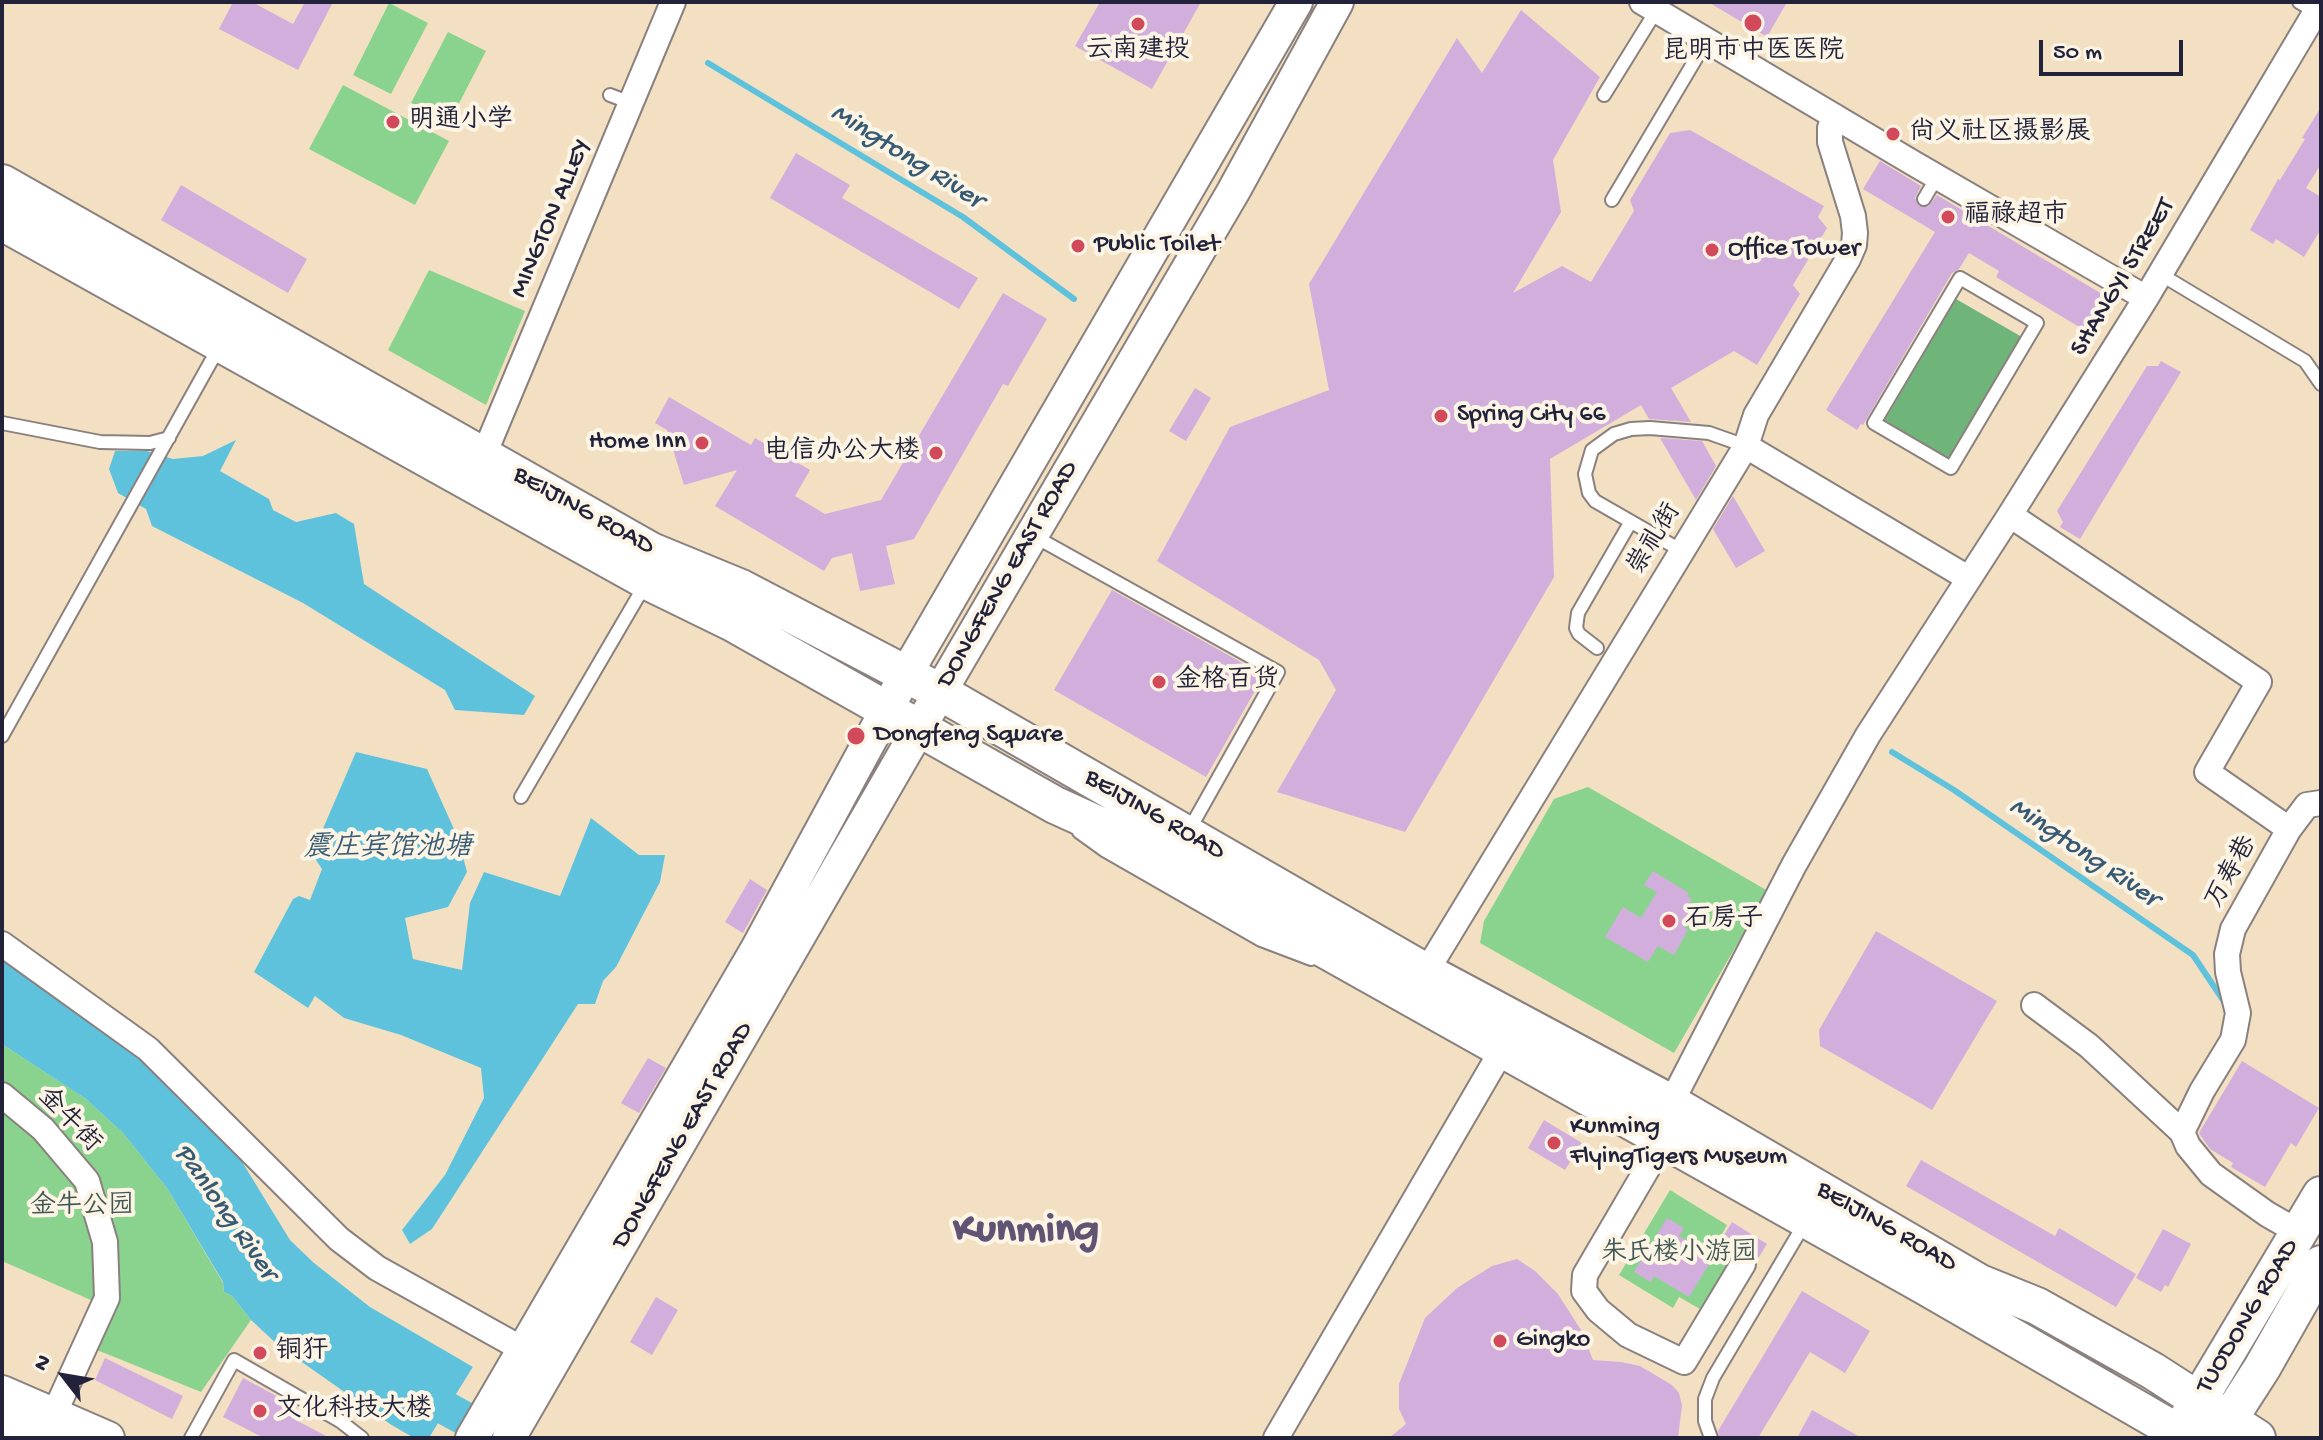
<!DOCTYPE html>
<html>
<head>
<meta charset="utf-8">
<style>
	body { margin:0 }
	#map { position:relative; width:2323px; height:1440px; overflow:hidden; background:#f3e0c2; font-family:"Gochi Hand",sans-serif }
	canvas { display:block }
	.frame { position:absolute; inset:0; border:4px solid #22223b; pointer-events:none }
	.north { position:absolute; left:24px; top:1336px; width:80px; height:80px; -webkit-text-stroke:6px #fcf5e5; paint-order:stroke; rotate:301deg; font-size:22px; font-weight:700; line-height:32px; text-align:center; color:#22223b }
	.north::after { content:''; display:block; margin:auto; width:28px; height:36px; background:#22223b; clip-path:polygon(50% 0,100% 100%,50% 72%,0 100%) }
	.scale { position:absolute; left:2039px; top:40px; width:144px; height:36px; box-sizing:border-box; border:4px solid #22223b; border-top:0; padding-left:10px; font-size:24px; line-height:28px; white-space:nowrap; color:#22223b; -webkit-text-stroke:6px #fcf5e5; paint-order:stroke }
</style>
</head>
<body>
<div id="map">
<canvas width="2323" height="1440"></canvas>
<div class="frame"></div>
<div class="north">N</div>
<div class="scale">50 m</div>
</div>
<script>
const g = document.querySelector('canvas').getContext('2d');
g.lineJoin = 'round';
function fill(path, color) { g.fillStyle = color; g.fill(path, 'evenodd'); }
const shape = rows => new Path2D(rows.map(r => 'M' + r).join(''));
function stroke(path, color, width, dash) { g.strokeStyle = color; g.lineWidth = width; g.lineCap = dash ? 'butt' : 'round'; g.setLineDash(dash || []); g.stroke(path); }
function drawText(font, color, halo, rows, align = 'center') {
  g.font = font + ' "Gochi Hand","LXGW WenKai TC",sans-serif'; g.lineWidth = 8; g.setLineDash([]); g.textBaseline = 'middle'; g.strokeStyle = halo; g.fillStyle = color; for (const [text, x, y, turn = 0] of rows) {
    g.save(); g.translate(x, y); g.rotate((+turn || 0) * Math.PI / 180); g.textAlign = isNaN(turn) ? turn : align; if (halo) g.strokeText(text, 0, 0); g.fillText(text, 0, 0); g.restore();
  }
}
fill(shape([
	[389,3,428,23,391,94,353,75],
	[448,32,486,51,449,123,411,103],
	[343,85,449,141,415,205,309,149],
	[429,270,525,311,486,405,388,350],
	[1588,787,1768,891,1674,1053,1480,943,1484,921,1554,799],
	[2,1044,86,1099,123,1133,167,1188,223,1283,224,1292,232,1296,251,1320,201,1392,92,1348,93,1301,2,1261],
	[1670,1190,1727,1225,1718,1241,1735,1252,1700,1309,1679,1297,1673,1308,1619,1275]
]), '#8ad38f');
fill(shape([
	[1956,299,2022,337,1948,461,1883,423]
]), '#6fb57a');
fill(shape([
	[236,440,220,471,269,499,273,510,296,522,336,513,354,524,364,584,535,696,524,715,455,710,445,690,303,603,152,526,146,509,118,493,109,469,115,451,147,451,173,459,203,456],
	[356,752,427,769,458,838,467,872,448,907,405,918,413,959,462,970,470,903,484,872,560,896,591,818,639,855,665,855,660,882,616,967,603,981,595,1004,578,1004,432,1229,410,1244,402,1230,445,1175,484,1098,481,1068,401,1035,344,1018,315,996,308,1008,254,972,293,899,299,896,310,900,322,869,312,854],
	[2,957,146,1055,236,1152,290,1240,314,1263,370,1307,473,1367,429,1438,414,1438,390,1424,279,1346,251,1320,232,1296,224,1292,223,1282,167,1188,123,1133,86,1099,2,1044]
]), '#5fc2dd');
fill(shape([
	[473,1367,476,1369,434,1438,429,1438]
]), '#f3e0c2');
stroke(shape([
	[708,63,963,217,1074,299],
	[1892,752,1954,790,2193,955,2227,1006]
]), '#5fc2dd', 6);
stroke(shape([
	[409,1388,500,1438]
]), '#5fc2dd', 34);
fill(shape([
	[233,2,252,2,293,24,305,2,333,2,298,70,219,29],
	[1100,2,1201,2,1152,89,1075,46],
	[1708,2,1787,2,1767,37],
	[1521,10,1600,77,1553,160,1561,212,1513,293,1562,266,1591,282,1634,211,1630,200,1670,133,1690,130,1824,206,1818,217,1827,228,1793,285,1800,294,1757,365,1734,351,1671,388,1691,422,1649,419,1641,405,1550,459,1554,577,1405,832,1277,792,1336,690,1319,660,1157,561,1230,427,1329,390,1309,284,1457,38,1482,73],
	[2321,107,2321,164,2306,188,2321,197,2321,229,2304,257,2276,239,2273,244,2250,230,2278,179,2280,180,2305,139,2302,138],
	[796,153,850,185,842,198,978,278,959,309,770,198],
	[1880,161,1921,186,1915,198,1919,206,1929,206,1937,195,2107,297,2086,331,1996,277,1999,271,1969,253,1959,269,1952,273,1863,425,1861,424,1857,430,1826,410,1935,232,1863,189],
	[181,185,307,259,288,293,161,220],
	[1003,293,1047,319,1008,386,1003,384,914,539,886,546,895,584,860,591,852,553,832,558,824,571,715,506,737,470,684,485,667,430,655,423,669,397,751,445,755,438,810,470,795,496,825,514,881,500],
	[2161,361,2181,372,2080,539,2060,527,2063,522,2057,511,2147,366,2158,366],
	[1195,388,1211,398,1186,441,1169,431],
	[1660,438,1702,441,1716,466,1696,500],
	[1733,496,1765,551,1736,568,1713,529],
	[1112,590,1264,675,1206,777,1054,690],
	[1653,871,1689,893,1687,896,1692,899,1687,907,1693,911,1684,927,1688,930,1674,955,1658,946,1648,962,1605,937,1623,907,1641,918,1657,892,1644,885],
	[750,879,767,890,743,933,725,922],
	[1876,931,1997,1001,1932,1110,1820,1046,1819,1030],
	[648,1058,666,1068,639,1113,621,1103],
	[2242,1061,2319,1108,2296,1147,2291,1143,2265,1187,2231,1167,2233,1163,2210,1149,2199,1133],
	[1544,1120,1582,1143,1565,1170,1528,1148],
	[1921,1160,2055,1236,2059,1228,2136,1274,2116,1307,1906,1186],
	[1667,1218,1684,1228,1679,1236,1714,1256,1689,1297,1654,1276,1651,1282,1634,1272],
	[1732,1222,1767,1244,1757,1260,1750,1251,1738,1250,1721,1240],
	[2163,1229,2191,1244,2168,1287,2165,1285,2161,1292,2136,1278],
	[1517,1259,1535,1271,1558,1294,1581,1330,1593,1360,1621,1362,1640,1366,1672,1385,1679,1393,1682,1405,1678,1438,1389,1438,1406,1424,1399,1409,1399,1384,1425,1318,1457,1288,1492,1266],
	[1802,1291,1870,1331,1845,1373,1810,1352,1758,1438,1720,1438,1718,1431],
	[656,1297,678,1310,652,1355,630,1342],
	[105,1358,183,1396,172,1419,95,1380],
	[243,1378,297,1407,292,1418,330,1438,264,1438,223,1417],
	[1812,1410,1862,1438,1797,1438]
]), '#d2aedd');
const lane = shape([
	[2299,2,2316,12],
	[610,95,631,103],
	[1604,95,1656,11],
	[1924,199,1937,177],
	[1612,200,1707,40],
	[2160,274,2305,361,2321,384],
	[1960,278,2037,323,1951,468,1874,423,1960,278],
	[2,423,100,442,150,443,169,438],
	[1032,535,1278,672,1188,832],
	[1682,551,1595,501,1589,493,1585,474,1592,450,1614,434,1631,429,1650,428,1709,433,1746,446],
	[1597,648,1579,634,1576,628,1578,613,1630,523],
	[2,736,219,347],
	[521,797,646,583],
	[1079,832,1104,850,1261,940,1311,959],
	[191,1438,234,1360,340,1421,362,1438],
	[1711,1438,1705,1421,1705,1399,1713,1378,1806,1221]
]);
const street = shape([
	[1642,2,1913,163,2146,298],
	[1746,446,1968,578],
	[483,457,673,2],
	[2010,515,2259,682,2207,772,2289,829,2233,929,2227,954,2228,972,2238,1013,2233,1040,2202,1091,2182,1132,2188,1146,2211,1174,2267,1214,2300,1233],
	[2289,829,2307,805,2321,803],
	[2,944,148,1049,339,1239,377,1268,524,1350],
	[1426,972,1746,446,1756,415,1848,259,1854,245,1855,233,1853,216,1830,142,1830,128,1834,116],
	[2034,1005,2089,1046,2182,1132],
	[2,1095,43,1129,87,1181,105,1242,107,1298,54,1414],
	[1671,1103,1794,865,1868,735,2010,515,2146,298,2321,3],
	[1664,1140,1585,1275,1584,1291,1598,1310,1628,1335,1684,1362,1743,1264],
	[1276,1438,1502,1050]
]);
const secondary = shape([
	[2,1392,108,1438],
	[2,1418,49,1438],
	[472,1438,757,949,906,674,1296,2],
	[509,1438,940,692,1233,192,1337,2]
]);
const primary = shape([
	[2,183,651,551,741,588,940,692,1426,972,1671,1103,1980,1283,2037,1306,2153,1371,2257,1438],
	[2,222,647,581,733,623,1055,805,1121,835,1923,1285,2188,1438],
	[2186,1421,2321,1195],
	[2217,1438,2262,1368,2321,1264]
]);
stroke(lane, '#8a817e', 16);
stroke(street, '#8a817e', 28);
stroke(secondary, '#8a817e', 36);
stroke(primary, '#8a817e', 40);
stroke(lane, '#fff', 12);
stroke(street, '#fff', 24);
stroke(secondary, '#fff', 32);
stroke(primary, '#fff', 36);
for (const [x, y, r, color] of [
	[1753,23,10,"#d1495b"],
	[1138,24,8,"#d1495b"],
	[393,122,8,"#d1495b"],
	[1893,134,8,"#d1495b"],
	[1948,217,8,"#d1495b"],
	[1078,246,8,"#d1495b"],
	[1712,250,8,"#d1495b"],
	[1441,416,8,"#d1495b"],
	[702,443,8,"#d1495b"],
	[936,453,8,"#d1495b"],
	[1159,682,8,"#d1495b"],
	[856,736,10,"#d1495b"],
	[1669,921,8,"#d1495b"],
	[1554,1143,8,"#d1495b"],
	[1500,1341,8,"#d1495b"],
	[260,1353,8,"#d1495b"],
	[260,1411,8,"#d1495b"]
]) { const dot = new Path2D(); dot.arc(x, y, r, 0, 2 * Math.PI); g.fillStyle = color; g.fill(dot); stroke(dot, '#fcf5e5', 3); }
drawText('26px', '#22223b', '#fcf5e5', [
	["云南建投",1138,52,"center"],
	["昆明市中医医院",1753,53,"center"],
	["明通小学",409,122],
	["尚义社区摄影展",1909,134],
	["福禄超市",1964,217],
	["Public Toilet",1094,246],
	["Office Tower",1728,250],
	["Spring City 66",1457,416],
	["Home Inn",686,443,"right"],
	["电信办公大楼",920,453,"right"],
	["金格百货",1175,682],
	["Dongfeng Square",874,736],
	["石房子",1685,921],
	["Kunming",1570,1128],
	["FlyingTigers Museum",1570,1158],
	["Gingko",1516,1341],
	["铜犴",276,1353],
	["文化科技大楼",276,1411]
], 'left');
drawText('26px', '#22223b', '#fcf5e5', [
	["MINGTON ALLEY",552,219,-67],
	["SHANGYI STREET",2124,278,-59],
	["BEIJING ROAD",583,512,29],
	["崇礼街",1656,540,-59],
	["DONGFENG EAST ROAD",1009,575,-60],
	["BEIJING ROAD",1154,816,30],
	["万寿巷",2233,873,-61],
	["金牛街",68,1121,46],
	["DONGFENG EAST ROAD",684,1136,-60],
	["BEIJING ROAD",1886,1228,30],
	["TUODONG ROAD",2249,1317,-59]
]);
drawText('26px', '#415754', '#fcf5e5', [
	["金牛公园",82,1208],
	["朱氏楼小游园",1679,1255]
]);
drawText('italic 28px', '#375a74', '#fcf5e5', [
	["Mingtong River",906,158,32],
	["震庄宾馆池塘",388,850],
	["Mingtong River",2083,854,34],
	["Panlong River",224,1213,55]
]);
drawText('bold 42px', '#605374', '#fcf5e5', [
	["Kunming",1026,1233]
]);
</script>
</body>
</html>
